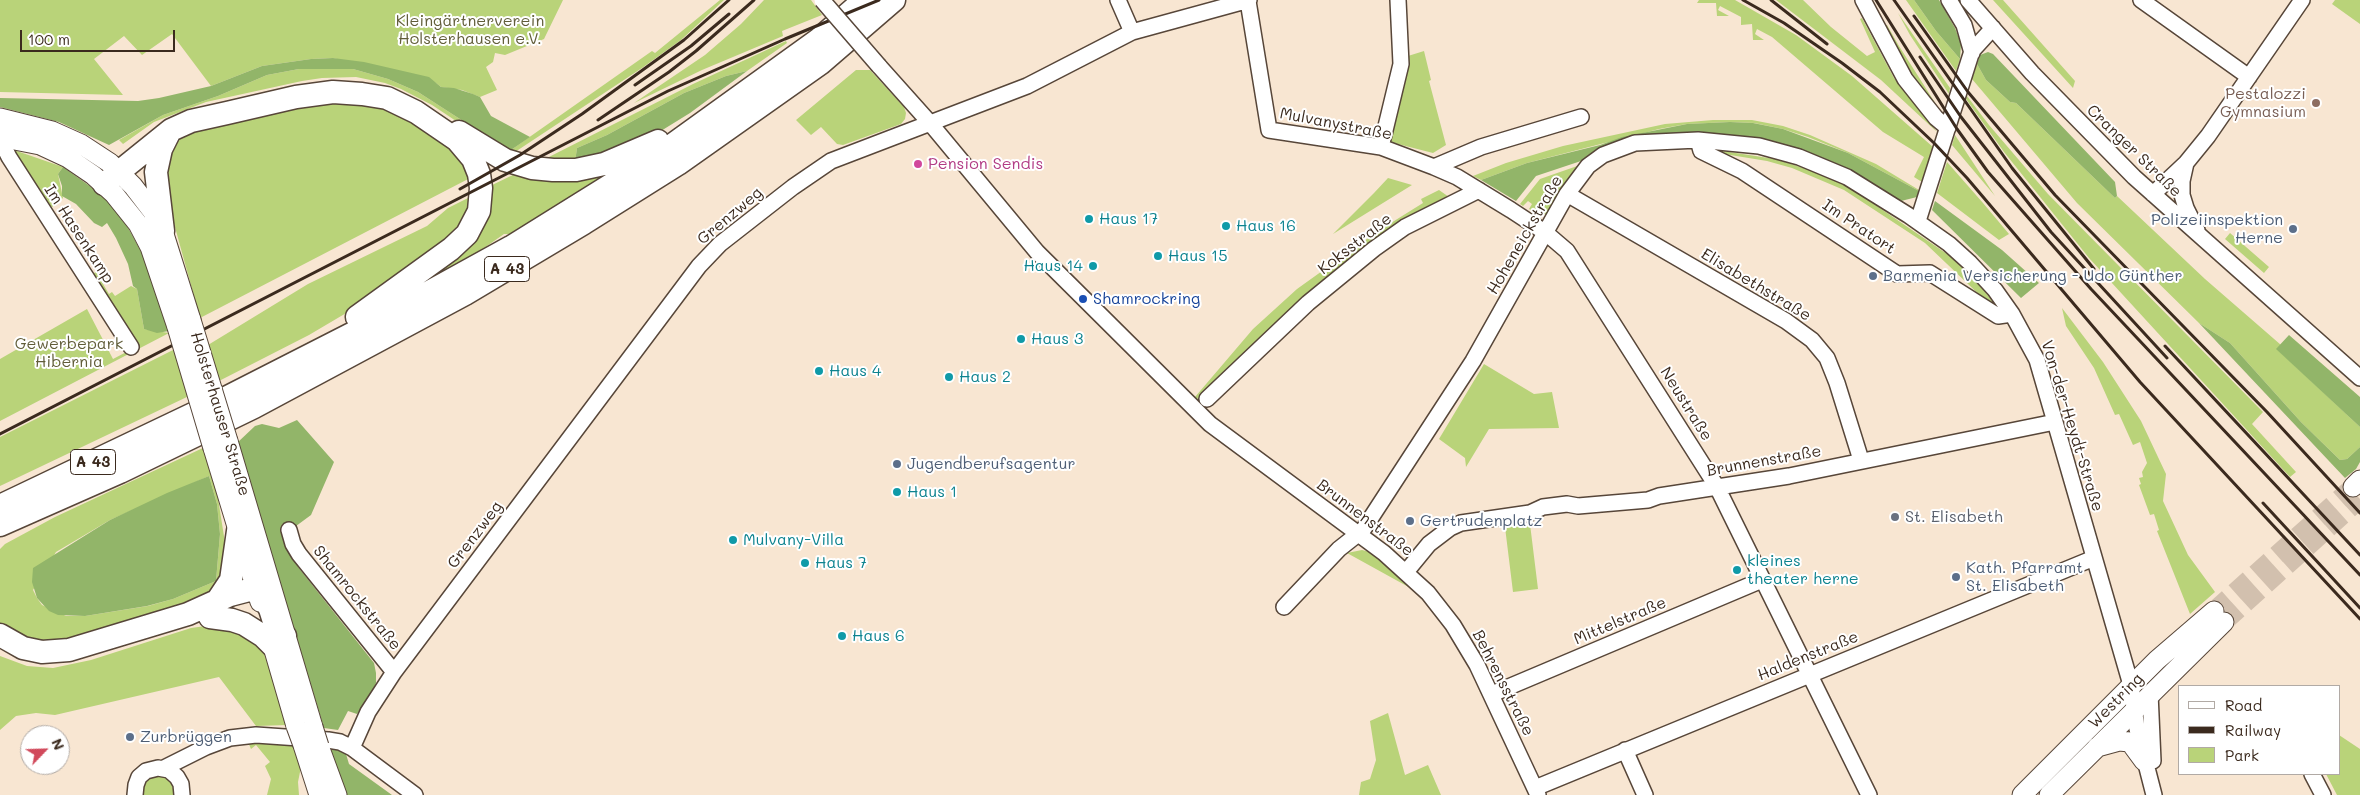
<!DOCTYPE html>
<html>
<head>
<meta charset="utf-8">
<style>
	body { margin:0 }
	#map { position:relative; width:2360px; height:795px; overflow:hidden; background:#f8e6d2; font-family:Mali,sans-serif }
	canvas { display:block }
	.legend { position:absolute; left:2178px; top:685px; width:162px; height:90px; box-sizing:border-box; background:#fff; border:1px solid #b1aaa5; margin:0; padding:6px 9px; list-style:none; font-size:15px; color:#3b2a1e }
	.legend li { display:flex; align-items:center; gap:10px; height:25px }
	.legend b { width:25px; border:1px solid #b1aaa5 }
	.north { position:absolute; left:20px; top:725px; width:50px; height:50px; box-sizing:border-box; background:#fff; border:1px solid #b1aaa5; border-radius:50%; rotate:66deg; font-size:14px; font-weight:700; line-height:20px; text-align:center; color:#3b2a1e }
	.north::after { content:''; display:block; margin:auto; width:18px; height:22px; background:#d1495b; clip-path:polygon(50% 0,100% 100%,50% 72%,0 100%) }
	.scale { position:absolute; left:20px; top:30px; width:155px; height:22px; box-sizing:border-box; border:2px solid #3b2a1e; border-top:0; padding-left:6px; font-size:15px; line-height:18px; white-space:nowrap; color:#3b2a1e; -webkit-text-stroke:4px #fff; paint-order:stroke }
</style>
</head>
<body>
<div id="map">
<canvas width="2360" height="795"></canvas>
<ul class="legend">
<li><b style="height:6px;background:#fff"></b>Road</li>
<li><b style="height:6px;background:#3b2a1e"></b>Railway</li>
<li><b style="height:14px;background:#b9d379"></b>Park</li>
</ul>
<div class="north">N</div>
<div class="scale">100 m</div>
</div>
<script>
const g = document.querySelector('canvas').getContext('2d');
g.lineJoin = 'round';
function fill(path, color) { g.fillStyle = color; g.fill(path, 'evenodd'); }
const shape = rows => new Path2D(rows.map(r => 'M' + r).join(''));
function stroke(path, color, width, dash) { g.strokeStyle = color; g.lineWidth = width; g.lineCap = dash ? 'butt' : 'round'; g.setLineDash(dash || []); g.stroke(path); }
function drawText(font, color, halo, rows, align = 'center') {
  g.font = font + ' Mali,sans-serif'; g.lineWidth = 4; g.setLineDash([]); g.textBaseline = 'middle'; g.strokeStyle = halo; g.fillStyle = color; for (const [text, x, y, turn = 0] of rows) {
    g.save(); g.translate(x, y); g.rotate((+turn || 0) * Math.PI / 180); g.textAlign = isNaN(turn) ? turn : align; if (halo) g.strokeText(text, 0, 0); g.fillText(text, 0, 0); g.restore();
  }
}
fill(shape([
	[0,0,563,0,544,39,505,55,495,53,493,62,486,67,497,90,480,97,462,90,441,87,436,83,333,58,311,59,262,66,211,86,172,34,142,55,124,36,94,59,123,95,0,92],
	[720,0,724,0,681,40,642,68,512,154,480,137,432,105,401,89,385,83,356,77,322,78,302,81,206,102,154,122,123,144,119,140,163,115,218,96,267,75,299,69,353,69,388,79,418,92,494,141,511,150,652,51,655,53],
	[764,0,811,0,822,15,782,31,783,36,702,70,634,103,705,55,741,24],
	[1699,0,1735,0,1796,35,1852,76,1933,147,1922,182,1914,177,1924,157,1883,132,1772,37,1757,29,1755,34,1764,40,1753,40,1752,24,1741,25,1741,17,1720,6,1718,10,1729,16,1717,16,1716,3,1697,3],
	[1776,0,1803,0,1831,27,1867,56,1875,52,1860,19,1862,18,1894,78,1937,132,1881,80],
	[1906,0,1914,0,1936,31,1960,59,1956,71],
	[1993,0,2003,0,2075,81,2073,88],
	[2335,0,2360,0,2360,24,2332,4],
	[1898,13,1950,88,1949,94,1910,35],
	[1887,25,1899,46,1939,109,1936,110,1912,80,1883,27],
	[786,41,787,43,747,71,726,76,684,93,607,135,577,148,575,162,539,162,693,84],
	[1424,51,1431,80,1429,81,1446,145,1433,153,1390,142,1389,130,1408,56],
	[1977,64,1986,80,2010,102,2016,103,2115,198,2117,196,2205,279,2281,345,2277,349,2360,427,2360,447,2347,459,2340,460,2301,422,2230,343,2199,323,2077,203,1972,79],
	[856,70,870,70,904,107,906,113,905,119,901,124,843,145,837,144,821,127,811,135,796,120],
	[1967,96,1989,125,2048,194,2263,412,2252,424,2296,472,2290,477,2089,258,2004,152,1966,99],
	[309,102,379,104,451,145,472,177,200,318,173,220,161,166,176,134],
	[1713,120,1752,120,1783,126,1810,135,1876,164,1919,190,1919,191,1848,153,1808,137,1783,129,1754,123,1730,122,1687,124,1659,129,1527,163,1481,180,1473,176,1506,163,1563,146,1665,124],
	[1955,135,1995,196,1952,145],
	[1710,149,1775,159,1816,172,1852,189,1950,256,1979,284,1999,310,1989,304,1925,243,1844,190,1792,168,1767,161,1712,152],
	[14,150,63,167,58,174,63,198,52,207,45,203],
	[1947,162,1983,203,2009,234,1999,240,1937,193],
	[1583,164,1551,211,1547,214,1539,215,1529,209,1532,204,1528,201,1523,206,1520,204,1540,179],
	[618,167,510,234,504,234,477,253,408,290,438,266,486,188,521,171],
	[1388,178,1412,185,1333,234,1374,193],
	[1439,190,1449,197,1426,211,1197,399,1195,397,1253,329,1297,289,1378,231,1423,203,1421,199],
	[474,195,464,225,353,309,309,335,219,381,208,345,308,284,427,226,448,208],
	[2230,233,2269,267,2264,273,2225,239],
	[96,272,109,294,112,292,115,296,131,286,137,289,144,329,169,333,0,421,0,359,87,309,113,359,134,348,92,274],
	[2062,308,2103,362,2141,421,2166,474,2163,501,2188,555,2215,592,2190,614,2157,531,2159,530,2154,514,2150,515,2139,485,2141,484,2139,478,2143,477,2142,472,2147,463,2140,442,2133,445,2119,414,2115,415,2094,368,2066,326],
	[175,349,189,396,0,486,0,437],
	[1484,364,1534,394,1552,392,1559,428,1489,429,1466,467,1465,458,1439,439],
	[205,447,217,492,226,549,226,564,214,596,81,640,40,645,0,627,0,549,5,544,55,517],
	[209,476,217,504,220,534,216,581,173,599,148,606,85,616,66,616,42,605,37,598,33,590,56,552,110,520],
	[1530,524,1538,589,1513,592,1505,527],
	[1362,550,1374,553,1414,590,1347,553],
	[213,625,234,627,263,650,288,725,256,726,219,677,55,715,36,713,16,716,0,730,0,656,27,666,53,668,91,660,191,628],
	[1388,713,1405,775,1428,765,1441,795,1359,795,1361,782,1370,779,1376,760,1370,721],
	[2339,735,2360,749,2360,795,2337,795,2326,774,2339,774],
	[248,742,294,743,301,767,298,782,299,795,267,795,271,779,265,766,270,762,256,745,251,749],
	[157,775,165,776,172,782,174,795,144,795,143,788,146,780]
]), '#b9d379');
fill(shape([
	[1914,0,1939,0,1955,28,1961,44,1960,59,1936,31],
	[1988,52,1993,54,2115,182,2117,196,2115,198,2016,103,2010,102,1986,80,1977,64,1980,55],
	[333,58,364,62,429,77,441,87,454,88,473,94,480,97,491,116,530,137,511,150,494,141,418,92,388,79,353,69,299,69,267,75,218,96,163,115,109,145,59,122,0,107,0,98,138,101,159,98,211,86,262,66,311,59],
	[747,71,690,113,656,134,575,162,577,148,607,135,684,93,726,76],
	[1730,122,1753,123,1783,129,1848,153,1919,191,1917,197,1901,201,1855,173,1798,149,1743,138,1710,134,1659,135,1536,176,1516,201,1481,180,1527,163,1600,145,1622,137,1687,124],
	[63,167,94,189,108,202,126,224,143,255,169,331,157,333,144,329,137,289,133,286,128,264,116,238,107,223,102,227,94,223,76,204,62,196,62,186,58,174],
	[1935,201,2002,250,2039,283,2021,298,1932,210],
	[2199,323,2230,343,2301,422,2340,460,2347,459,2360,447,2360,462,2356,469,2345,478],
	[2289,335,2360,397,2360,427,2276,349],
	[297,420,334,462,311,515,292,529,298,567,374,663,376,673,376,683,371,694,357,714,348,711,338,730,324,728,237,443,255,426,262,424,279,428],
	[209,476,217,504,220,534,216,581,173,599,147,606,85,616,58,615,49,611,37,598,32,582,33,568,110,520,167,493],
	[329,747,338,749,346,754,349,764,392,795,347,795]
]), '#92b569');
stroke(shape([
	[2214,611,2353,487],
	[2224,622,2360,499]
]), '#d2c0ae', 19, [19, 9]);
const minor = shape([
	[1118,0,1132,32],
	[1863,0,1905,79,1936,118,1948,128],
	[1949,0,1964,25,1972,53],
	[1968,0,2032,73,2134,177,2360,378],
	[2141,0,2249,77],
	[1248,1,1269,130,1381,147,1434,167,1457,177,1511,210,1546,233,1567,251,1717,487,1869,795],
	[879,66,930,123,1037,252,1210,424,1384,553,1428,593,1453,625,1477,665,1538,795],
	[0,139,9,157,131,347],
	[1698,140,1701,151,1742,171,1897,274,1930,273,1998,316,2012,314],
	[1381,147,1401,64,1398,0],
	[2186,163,2182,181,2182,195,2186,208,2197,230],
	[1434,167,1481,147,1581,117],
	[1567,194,1786,321,1812,340,1827,358,1837,383,1861,460],
	[2153,194,2186,163,2208,136,2302,0],
	[1918,221,1972,51,1993,28],
	[1207,399,1308,303,1374,249,1405,227,1479,190],
	[289,530,293,544,299,554,394,672],
	[1406,572,1429,544,1450,528,1461,523,1530,513,1543,507,1567,504,1578,506,1648,500,1659,496,1789,476,2055,422],
	[1284,607,1339,549,1363,530,1473,361,1567,194,1588,166,1603,155,1635,143,1698,140,1759,146,1799,157,1847,177,1908,215,1949,244,1970,263,1995,290,2012,314,2037,360,2055,422,2131,685,2137,729,2154,795],
	[2150,693,2153,761],
	[1492,694,1762,580],
	[352,748,368,712,394,672,699,266,720,244,793,187,831,161,1027,86,1132,32,1249,0],
	[1625,750,1645,795],
	[164,768,206,747,230,738,256,735,328,740,340,742,352,748,415,795],
	[2312,774,2323,795],
	[1535,788,2094,558],
	[135,795,136,785,139,777,146,771,158,768,169,770,177,777,181,784,182,795]
]);
const major = shape([
	[0,118,52,131,81,144,110,163,133,186,153,212,163,231,191,320],
	[0,137,40,145,68,158,93,175,114,194,138,224,150,247,177,327],
	[228,441,313,727],
	[213,448,260,602],
	[2353,487,2360,480],
	[269,633,296,726],
	[303,745,319,795],
	[319,746,337,795],
	[2097,747,2119,741,2130,742,2144,761],
	[2022,795,2157,660,2214,611],
	[2049,795,2224,622]
]);
const highway = shape([
	[459,132,505,160,532,168,553,170,576,170,604,164,658,141],
	[104,184,171,130,191,121,227,113,296,97,333,92,362,94,387,98,416,112,457,140,473,159,479,174,481,188,479,211,467,234,451,249,357,317],
	[163,231,156,172,161,149,169,133],
	[0,506,214,404,375,322,511,247,657,156,818,40,864,0],
	[0,525,120,472,254,407,465,294,584,223,678,164,821,63,894,0],
	[217,601,231,580,238,531],
	[210,617,232,620,244,624,263,636,273,646],
	[0,635,23,648,42,652,69,650,188,614,230,595,249,590,259,592,263,596,270,609,276,628,285,636]
]);
stroke(minor, '#574639', 18);
stroke(major, '#574639', 21);
stroke(highway, '#574639', 25);
stroke(minor, '#fff', 15);
stroke(major, '#fff', 19);
stroke(highway, '#fff', 22);
stroke(shape([
	[1743,0,1784,23,1842,63,1880,92,1934,143,1967,178,2140,382,2360,619],
	[1771,0,1827,44],
	[1876,0,1957,129,1988,172,2091,289,2360,575],
	[1894,0,2012,168,2094,269],
	[1914,16,1968,92,2055,195,2267,412,2360,513],
	[1920,57,1961,117,2051,232,2167,358],
	[635,85,691,46,729,14],
	[598,120,669,72,696,51,754,0],
	[460,189,520,155,582,114,684,40,729,0],
	[2165,346,2360,555],
	[0,434,668,91,785,39,879,0],
	[2263,503,2360,608]
]), '#3b2a1e', 3);
const minorBridge = shape([
	[822,0,879,66]
]);
const majorBridge = shape([
	[191,320,228,441],
	[177,327,213,448],
	[296,726,303,745],
	[313,727,319,746]
]);
stroke(minorBridge, '#574639', 18, []);
stroke(majorBridge, '#574639', 21, []);
stroke(minorBridge, '#fff', 15);
stroke(majorBridge, '#fff', 19);
for (const [x, y, r, color] of [
	[2316,103,5,"#8d6e63"],
	[918,164,5,"#d1479c"],
	[1089,219,5,"#0f9aa8"],
	[1226,226,5,"#0f9aa8"],
	[2293,229,5,"#5c6f8a"],
	[1158,256,5,"#0f9aa8"],
	[1093,266,5,"#0f9aa8"],
	[1873,276,5,"#5c6f8a"],
	[1083,299,5,"#1a4fb4"],
	[1021,339,5,"#0f9aa8"],
	[819,371,5,"#0f9aa8"],
	[949,377,5,"#0f9aa8"],
	[897,464,5,"#5c6f8a"],
	[897,492,5,"#0f9aa8"],
	[1895,517,5,"#6b7280"],
	[1410,521,5,"#5c6f8a"],
	[733,540,5,"#0f9aa8"],
	[805,563,5,"#0f9aa8"],
	[1737,570,5,"#0f9aa8"],
	[1956,577,5,"#5c6f8a"],
	[842,636,5,"#0f9aa8"],
	[130,737,5,"#5c6f8a"]
]) { const dot = new Path2D(); dot.arc(x, y, r, 0, 2 * Math.PI); g.fillStyle = color; g.fill(dot); stroke(dot, '#fff', 2); }
for (const [x, y, w] of [
	[507,269,45],
	[93,462,45]
]) { const box = new Path2D(); box.roundRect(x - w / 2, y - 12.5, w, 25, 4); g.fillStyle = '#fff'; g.fill(box); stroke(box, '#3b2a1e', 1); }
drawText('bold 15px', '#3b2a1e', null, [
	["A 43",507,269],
	["A 43",93,462]
]);
drawText('16px', '#615d39', '#fff', [
	["Kleingärtnerverein",470,21],
	["Holsterhausen e.V.",470,39],
	["Gewerbepark",69,344],
	["Hibernia",69,362]
]);
drawText('16px', '#785e54', '#fff', [
	["Pestalozzi",2306,94],
	["Gymnasium",2306,112]
], 'right');
drawText('16px', '#3b2a1e', '#fff', [
	["Mulvanystraße",1336,124,11],
	["Cranger Straße",2134,151,44],
	["Grenzweg",730,216,-40],
	["Im Pratort",1859,227,34],
	["Im Hasenkamp",79,234,57],
	["Hoheneickstraße",1525,235,-60],
	["Koksstraße",1355,244,-38],
	["Elisabethstraße",1756,285,31],
	["Neustraße",1686,404,58],
	["Holsterhauser Straße",220,414,73],
	["Von-der-Heydt-Straße",2072,426,73],
	["Brunnenstraße",1764,461,-10],
	["Brunnenstraße",1365,518,37],
	["Grenzweg",475,535,-53],
	["Shamrockstraße",357,598,51],
	["Mittelstraße",1620,621,-23],
	["Haldenstraße",1808,656,-22],
	["Behrensstraße",1503,683,63],
	["Westring",2116,701,-45]
]);
drawText('16px', '#b23c85', '#fff', [
	["Pension Sendis",928,164]
], 'left');
drawText('16px', '#0d838f', '#fff', [
	["Haus 17",1099,219],
	["Haus 16",1236,226],
	["Haus 15",1168,256],
	["Haus 14",1083,266,"right"],
	["Haus 3",1031,339],
	["Haus 4",829,371],
	["Haus 2",959,377],
	["Haus 1",907,492],
	["Mulvany-Villa",743,540],
	["kleines",1747,561],
	["theater herne",1747,579],
	["Haus 7",815,563],
	["Haus 6",852,636]
], 'left');
drawText('16px', '#4e5e75', '#fff', [
	["Polizeiinspektion",2283,220,"right"],
	["Herne",2283,238,"right"],
	["Barmenia Versicherung - Udo Günther",1883,276],
	["Jugendberufsagentur",907,464],
	["Gertrudenplatz",1420,521],
	["Kath. Pfarramt",1966,568],
	["St. Elisabeth",1966,586],
	["Zurbrüggen",140,737]
], 'left');
drawText('16px', '#164399', '#fff', [
	["Shamrockring",1093,299]
], 'left');
drawText('16px', '#5b616d', '#fff', [
	["St. Elisabeth",1905,517]
], 'left');
</script>
</body>
</html>
